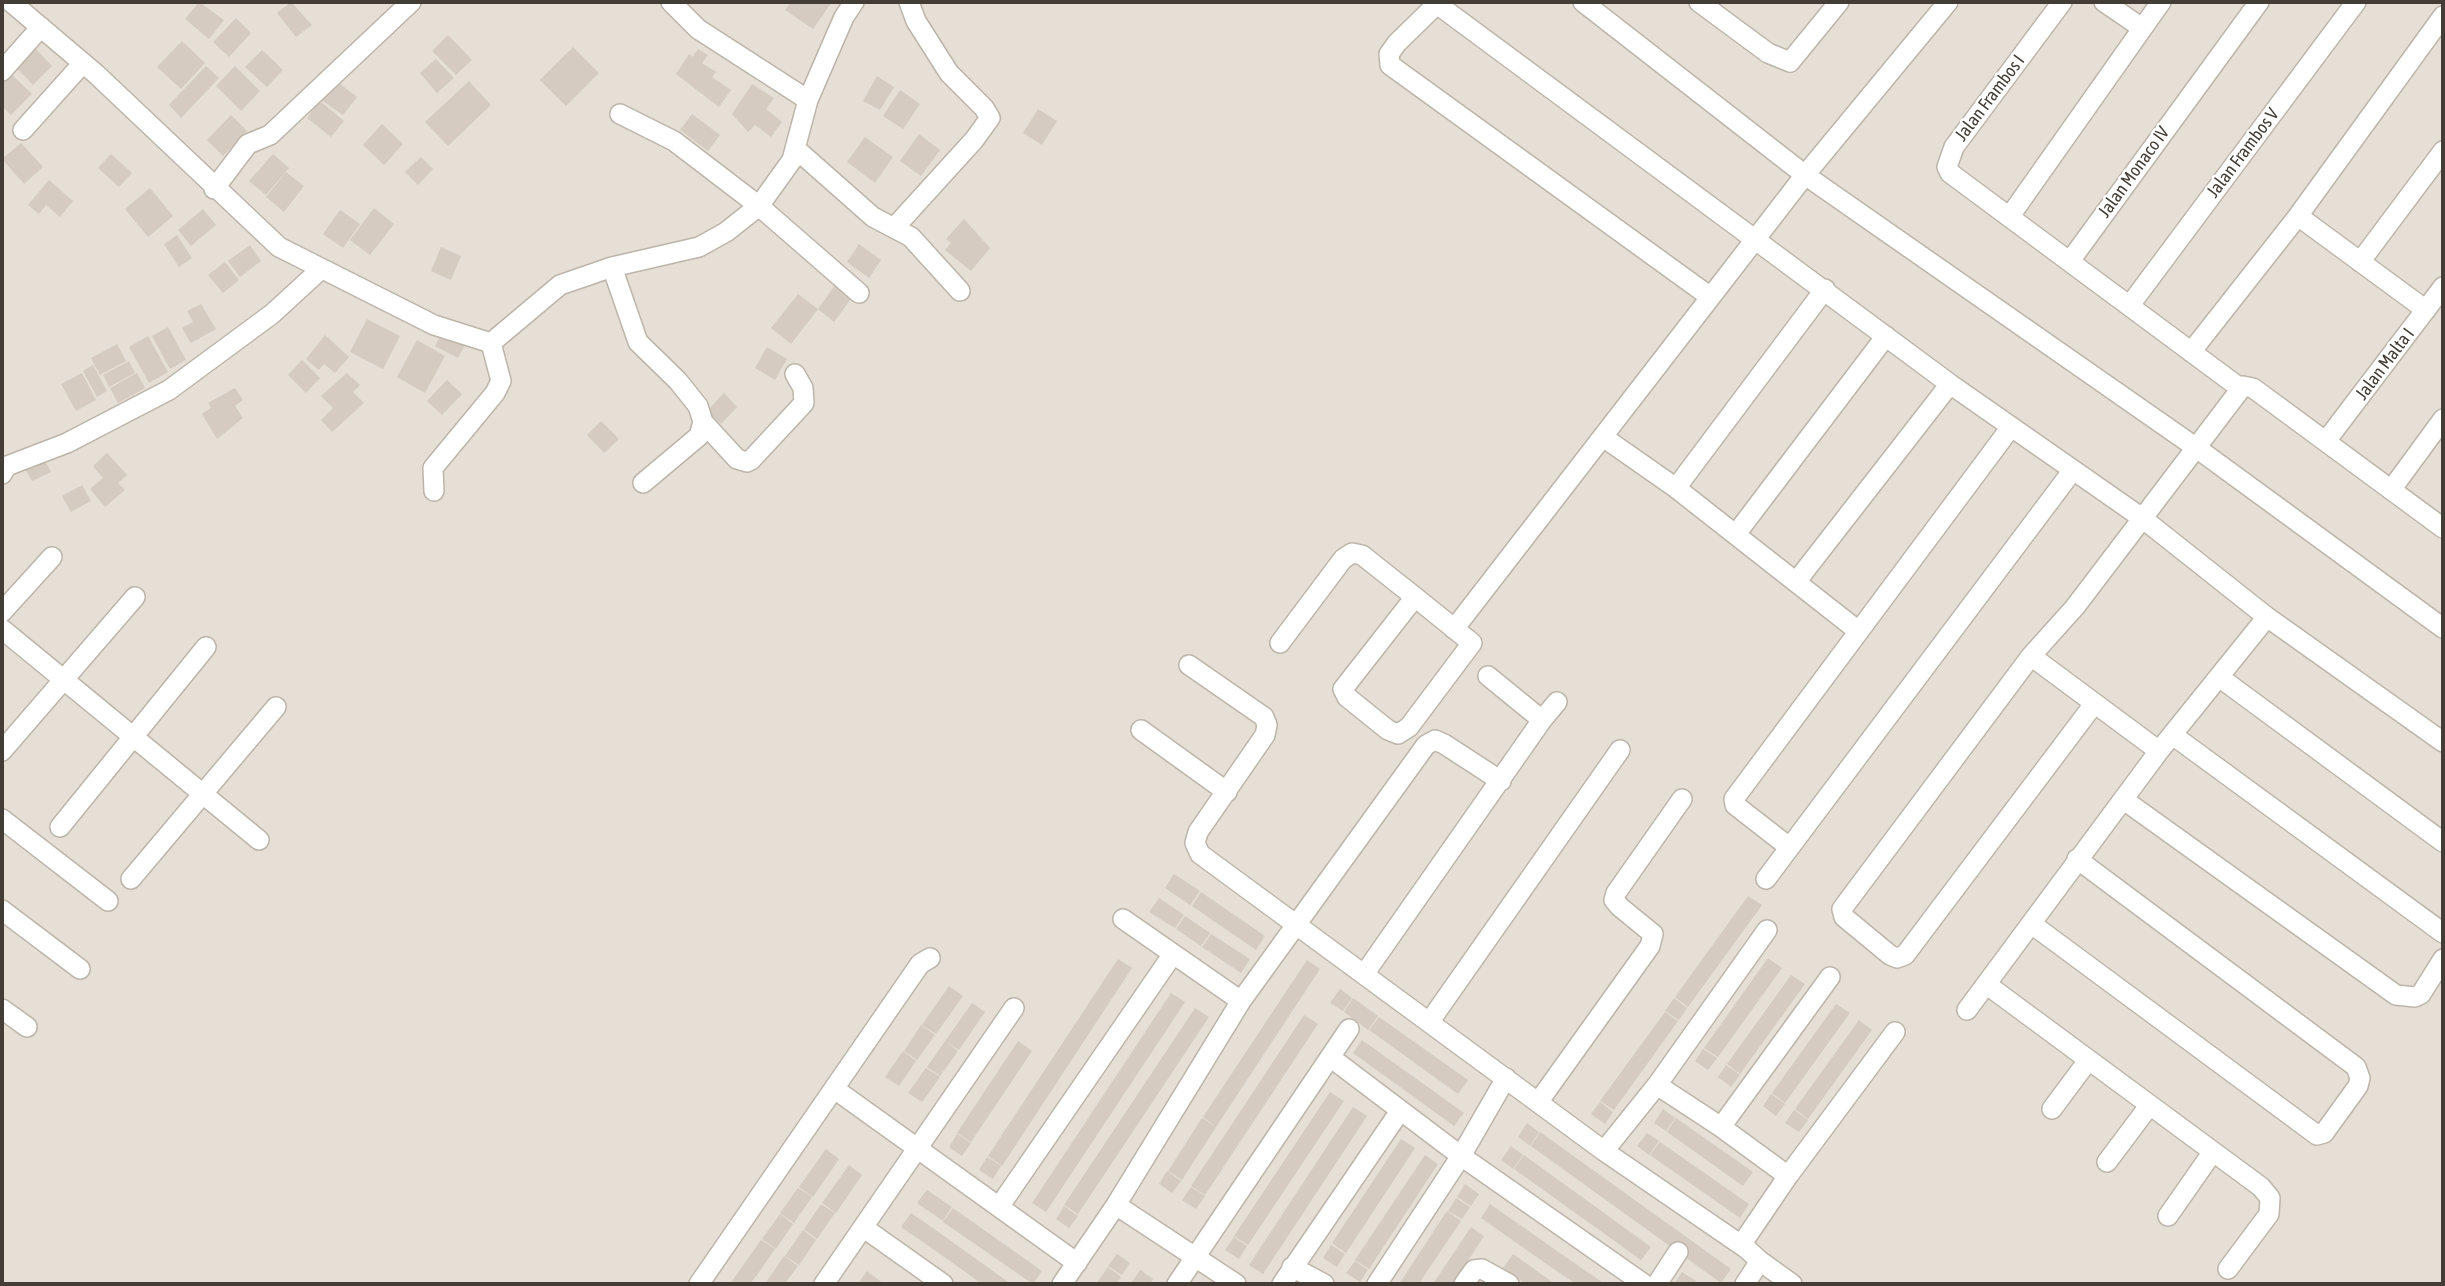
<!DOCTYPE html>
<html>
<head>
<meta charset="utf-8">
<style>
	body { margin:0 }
	#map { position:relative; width:2445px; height:1286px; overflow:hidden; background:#f2ede7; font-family:"Asap Condensed",sans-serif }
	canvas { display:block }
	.frame { position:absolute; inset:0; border:4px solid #443d36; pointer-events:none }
</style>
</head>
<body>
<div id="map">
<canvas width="2445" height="1286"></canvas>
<div class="frame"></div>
</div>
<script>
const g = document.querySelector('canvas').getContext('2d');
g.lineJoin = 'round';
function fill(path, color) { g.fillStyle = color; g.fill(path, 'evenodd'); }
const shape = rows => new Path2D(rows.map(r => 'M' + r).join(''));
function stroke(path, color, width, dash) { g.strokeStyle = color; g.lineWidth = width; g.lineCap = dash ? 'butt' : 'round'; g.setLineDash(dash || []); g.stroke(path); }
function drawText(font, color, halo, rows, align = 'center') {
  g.font = font + ' "Asap Condensed",sans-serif'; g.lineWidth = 5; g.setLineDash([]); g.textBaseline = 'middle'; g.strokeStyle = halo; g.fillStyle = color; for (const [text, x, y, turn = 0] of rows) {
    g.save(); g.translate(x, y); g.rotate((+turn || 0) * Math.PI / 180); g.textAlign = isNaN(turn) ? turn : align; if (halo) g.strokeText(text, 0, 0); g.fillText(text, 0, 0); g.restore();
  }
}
fill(shape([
	[2,2,2443,2,2443,1284,2,1284]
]), '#e5dfd5');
fill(shape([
	[199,2,224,20,209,39,185,19],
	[291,2,312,25,296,37,277,13],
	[791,2,832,2,813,29,785,10],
	[236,18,251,33,229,57,213,42],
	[448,35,472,60,456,75,432,51],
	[182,41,205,63,181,89,157,67],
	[33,46,52,66,33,85,14,65],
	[573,47,599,73,566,106,540,80],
	[698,49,708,55,702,63,716,72,712,77,731,90,719,107,676,74,689,54,693,57],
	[262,50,283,70,267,87,245,67],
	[436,59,454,78,437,93,420,73],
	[206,66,219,78,181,118,169,105],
	[235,66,260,91,241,111,216,86],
	[9,72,32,94,11,115,2,106,2,80],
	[877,76,894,87,880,110,863,101],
	[335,80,357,97,343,115,320,99],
	[469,81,491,105,448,146,425,122],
	[752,84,774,98,766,109,782,122,771,137,755,125,748,132,732,114],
	[900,90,920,104,903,129,883,116],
	[320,101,344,121,331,137,307,118],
	[1038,109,1057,121,1042,145,1023,133],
	[692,114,720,135,708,151,680,130],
	[231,115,247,131,223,156,207,140],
	[382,124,403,144,384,165,363,145],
	[919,134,940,150,921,176,900,161],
	[865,137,893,157,875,183,847,162],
	[21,143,43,167,24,184,2,159],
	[111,154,132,173,119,187,98,168],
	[273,154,289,168,266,195,249,181],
	[421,157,433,169,418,185,405,172],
	[286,172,304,186,284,212,266,197],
	[49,180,73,201,60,217,46,205,39,214,28,205],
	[150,188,173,216,148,237,125,209],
	[374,208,394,224,370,255,350,240],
	[203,209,216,225,191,246,178,230],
	[340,210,360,224,343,248,323,234],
	[964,219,990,248,971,271,945,250,951,243,946,239],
	[177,235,192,258,179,267,164,244],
	[859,244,881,260,869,278,847,262],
	[250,245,261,261,240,277,228,261],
	[441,247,461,256,451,280,431,271],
	[225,262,239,280,223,293,208,275],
	[836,284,853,296,834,322,818,309],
	[798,294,818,309,791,344,771,328],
	[201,304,216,329,191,343,182,328,193,322,187,311],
	[367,319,400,336,383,369,350,352],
	[168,327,186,360,170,369,152,336],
	[443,331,466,343,458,358,435,346],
	[325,335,349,357,335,373,324,364,319,370,306,359],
	[148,336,168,372,149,383,129,347],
	[417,340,445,356,425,393,397,377],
	[117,344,126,361,100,375,91,358],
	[767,347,787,359,775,380,755,368],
	[302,360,320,378,306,393,288,375],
	[129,361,135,373,109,387,103,375],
	[93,365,107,391,97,397,83,371],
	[82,373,96,400,76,411,61,384],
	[137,373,145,388,118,403,110,388],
	[347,373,360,385,353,392,364,403,332,432,321,420,333,408,321,396],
	[447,380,462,394,442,415,427,401],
	[235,388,243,400,235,406,243,418,217,439,202,414,211,408,208,403],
	[724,393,737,407,721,424,707,411],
	[601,421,619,439,604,453,587,435],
	[107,453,127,475,118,483,125,490,105,507,90,489,103,478,93,466],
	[42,455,51,472,32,481,23,465],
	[82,485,91,501,71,512,62,496],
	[1174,874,1200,891,1190,905,1165,888],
	[1201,892,1265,936,1256,950,1192,906],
	[1748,896,1762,905,1688,1007,1675,997],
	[1159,898,1184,915,1175,928,1149,912],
	[1185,916,1210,933,1201,946,1176,929],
	[1211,934,1250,959,1241,973,1202,947],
	[1768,958,1782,968,1718,1057,1704,1048],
	[1118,959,1132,968,1002,1166,988,1156],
	[1307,960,1320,969,1216,1127,1203,1117],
	[1791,975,1805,984,1740,1074,1727,1064],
	[949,986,963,996,936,1034,922,1025],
	[1340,989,1352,998,1343,1011,1330,1003],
	[1171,993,1185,1002,1046,1212,1032,1203],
	[1353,998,1378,1016,1368,1030,1344,1012],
	[1674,998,1687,1008,1679,1020,1665,1011],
	[972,1003,985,1012,959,1050,945,1041],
	[1836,1004,1850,1013,1785,1103,1772,1093],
	[1195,1008,1209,1017,1078,1214,1064,1205],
	[1665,1012,1678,1021,1614,1110,1600,1101],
	[1304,1015,1318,1024,1205,1195,1191,1186],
	[1379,1017,1468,1080,1458,1094,1369,1030],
	[1859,1020,1872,1030,1808,1119,1795,1109],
	[921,1025,935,1035,917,1060,904,1051],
	[1362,1040,1464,1113,1454,1126,1353,1053],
	[945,1041,958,1051,940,1076,927,1067],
	[1018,1041,1032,1051,971,1142,957,1133],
	[1703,1049,1717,1058,1708,1070,1695,1061],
	[903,1051,916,1061,899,1086,885,1077],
	[1726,1065,1740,1075,1731,1087,1718,1077],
	[926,1068,940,1077,922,1102,908,1093],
	[1330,1092,1344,1101,1248,1245,1234,1236],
	[1771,1094,1785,1104,1776,1116,1763,1106],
	[1600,1102,1613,1112,1605,1124,1591,1114],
	[1353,1107,1367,1116,1263,1274,1249,1265],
	[1663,1109,1675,1118,1666,1131,1654,1123],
	[1794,1110,1808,1120,1799,1132,1785,1123],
	[1202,1118,1216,1127,1182,1180,1168,1171],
	[1676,1118,1753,1172,1743,1186,1667,1132],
	[1527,1123,1539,1132,1530,1146,1518,1137],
	[1540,1132,1731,1269,1721,1283,1531,1146],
	[1647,1133,1659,1141,1649,1155,1637,1146],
	[957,1134,971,1143,962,1156,949,1147],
	[1401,1139,1415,1148,1346,1253,1332,1243],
	[1660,1142,1749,1204,1740,1218,1650,1155],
	[1511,1146,1523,1155,1513,1169,1501,1160],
	[826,1149,839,1159,813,1197,799,1187],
	[1425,1155,1438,1164,1369,1269,1355,1260],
	[1524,1155,1651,1247,1641,1260,1514,1169],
	[987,1157,1001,1166,993,1179,979,1170],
	[849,1165,862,1175,836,1213,822,1203],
	[1167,1171,1181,1181,1172,1193,1159,1184],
	[1465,1184,1479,1194,1471,1206,1457,1197],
	[1191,1187,1205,1196,1196,1209,1182,1200],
	[798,1188,812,1197,794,1223,780,1213],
	[927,1190,952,1207,943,1221,917,1203],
	[1456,1198,1470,1207,1462,1219,1448,1211],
	[821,1204,835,1213,817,1239,804,1229],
	[1490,1204,1580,1267,1605,1284,1576,1284,1545,1263,1481,1218],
	[1064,1206,1078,1216,1069,1228,1056,1219],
	[953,1208,1042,1271,1033,1284,943,1222],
	[1447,1211,1461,1221,1426,1273,1419,1284,1399,1284],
	[911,1213,937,1231,1011,1284,982,1284,926,1244,901,1227],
	[780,1214,793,1224,776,1249,762,1239],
	[1471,1227,1484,1236,1453,1284,1433,1284],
	[803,1230,816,1240,799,1265,785,1256],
	[1234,1237,1247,1246,1239,1259,1225,1250],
	[761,1240,775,1249,757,1275,750,1284,730,1284],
	[1331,1245,1345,1254,1337,1267,1323,1258],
	[1117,1254,1130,1263,1122,1275,1108,1266],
	[1513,1254,1551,1281,1555,1284,1526,1284,1516,1277,1503,1268],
	[784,1256,798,1266,789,1278,785,1284,765,1284],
	[1355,1261,1368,1270,1360,1282,1346,1273],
	[1108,1267,1121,1277,1116,1284,1096,1284],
	[1140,1270,1153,1279,1150,1284,1132,1282],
	[867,1271,880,1281,885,1284,858,1284],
	[1682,1272,1696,1281,1694,1284,1674,1284]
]), '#d6cbc0');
const street = shape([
	[11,2,96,74,279,247,434,325,491,343,560,285,612,267,699,247,726,232,759,206,792,160,808,100,844,17,854,2],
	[671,2,698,29,808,100],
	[1439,2,1397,43,1389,54,1390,65,1709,296],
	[1699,2,1768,53,1790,62,1839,2],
	[1948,2,1805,175,2198,449,2443,628],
	[2062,2,1954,147,1947,167,1950,173,2240,388],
	[2104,2,2142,28],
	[1437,4,1950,384,2142,518,2267,617,2443,742],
	[2,71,41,27],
	[620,114,674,141,759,206,859,293],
	[23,130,83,63],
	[796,149,873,217,911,237,960,291],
	[214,189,248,144,270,135,411,2],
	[2010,216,2161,2],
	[2298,216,2426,310],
	[894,228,974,140,990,118,984,108,949,73,916,21,909,2],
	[2070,261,2259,2],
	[2360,262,2443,151],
	[612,267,638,342,678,381,698,406,703,422,699,436,643,483],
	[2130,305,2356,2],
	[2191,352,2298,216,2443,16],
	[703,422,737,459,747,462,751,460,804,403,803,388,795,374],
	[1603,437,1676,488,1857,630],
	[2326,441,2443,287],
	[2,474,7,466,67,443,169,390,272,314,320,270],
	[1676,488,1825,289],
	[2391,490,2443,419],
	[434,491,433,468,495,393,501,381,491,343],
	[1736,534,1886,336],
	[1796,582,1950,384],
	[1415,597,1472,643,1409,727,1398,734,1388,730,1347,697,1343,689,1415,597],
	[2,612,52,557],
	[2,629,259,840],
	[1454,629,1805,175,1583,2],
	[1280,643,1343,559,1352,553,1362,555,1415,597],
	[2031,656,1842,909,1844,917,1890,955,1897,958,1905,955,2094,704],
	[1189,665,1264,717,1267,725,1265,735,1198,832,1195,843,1200,854,1604,1151,1747,1249,1760,1261,1745,1284],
	[2219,677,2443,842],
	[1542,720,1557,702],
	[1141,730,1227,792],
	[2174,736,2443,933],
	[2,751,135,597],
	[2159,751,2031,656,2075,607,2243,386,2253,388,2443,528],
	[2124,800,2396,995,2415,997,2421,994,2443,959],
	[2,819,108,901],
	[60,827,206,647],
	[1789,847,1735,805,1734,799,2011,427],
	[131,879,276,707],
	[1766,879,2073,470],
	[2,910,80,969],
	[1123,919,1241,1001],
	[2033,925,2317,1135,2324,1133,2358,1086,2360,1078,2356,1067,2077,859],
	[1365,973,1542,720,1488,676],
	[1986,984,2261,1187,2270,1198,2269,1214,2228,1269],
	[2,1009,27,1027],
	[1967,1010,2159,751,2267,617],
	[1430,1021,1620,750],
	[1330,1057,1461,1156,1644,1284],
	[1657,1085,1721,1127,1788,1176,1895,1032],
	[836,1090,1077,1263],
	[1539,1101,1650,946,1653,934,1620,907,1614,900,1616,893,1682,799],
	[2052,1109,2087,1062],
	[1721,1127,1830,977],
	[1604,1151,1657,1085,1767,930],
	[2107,1162,2149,1106],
	[1116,1205,1236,1284],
	[999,1207,1173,954],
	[2168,1216,2212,1153],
	[864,1228,943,1284],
	[1741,1245,1788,1176],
	[1760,1261,1792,1284],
	[1292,1267,1324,1284],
	[699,1284,920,964,930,958],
	[824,1284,1014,1008],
	[1062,1284,1116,1205,1241,1001,1426,745,1435,740,1444,744,1501,781],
	[1177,1284,1349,1029],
	[1282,1284,1400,1111],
	[1377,1284,1461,1156,1506,1078],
	[1464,1284,1474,1270,1482,1269,1509,1284],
	[1657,1284,1678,1252]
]);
stroke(street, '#bdb4aa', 22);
stroke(street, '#fff', 19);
drawText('18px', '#443d36', '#fff', [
	["Jalan Frambos I",1990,98,-53],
	["Jalan Frambos V",2243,153,-53],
	["Jalan Monaco IV",2134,172,-54],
	["Jalan Malta I",2385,364,-53]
]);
</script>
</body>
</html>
